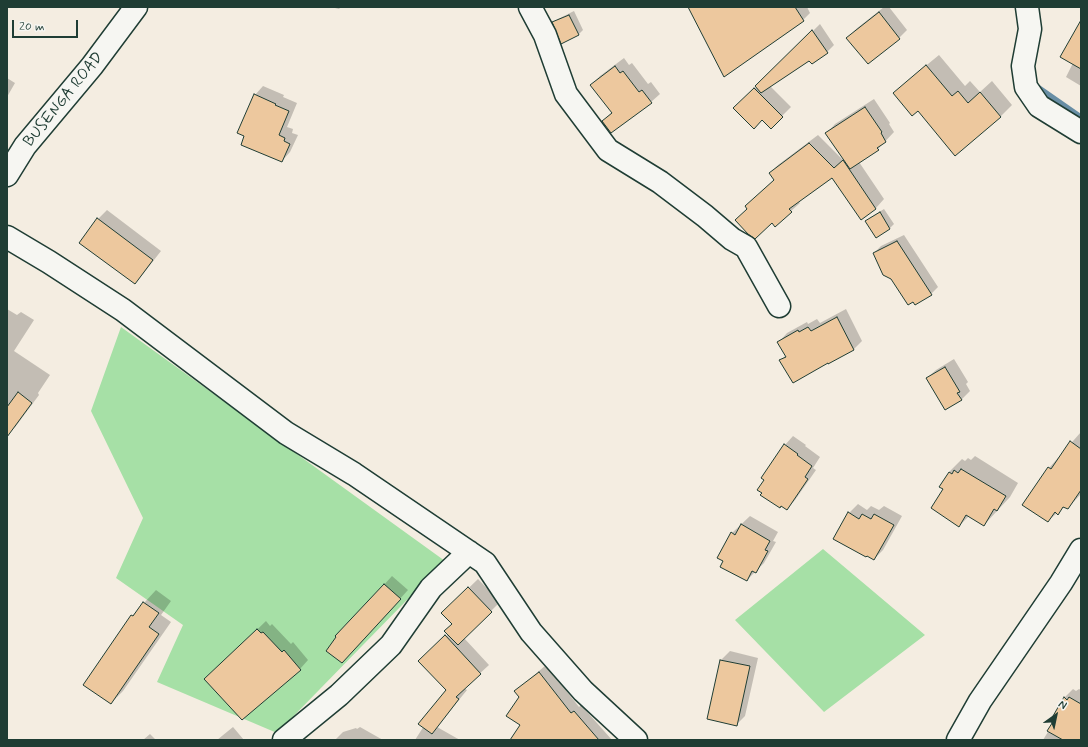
<!DOCTYPE html>
<html>
<head>
<meta charset="utf-8">
<style>
	body { margin:0 }
	#map { position:relative; width:1088px; height:747px; overflow:hidden; background:#f4ede1; font-family:Mynerve,sans-serif }
	canvas { display:block }
	.frame { position:absolute; inset:0; border:8px solid #1f3d34; pointer-events:none }
	.north { position:absolute; left:1036px; top:695px; width:40px; height:40px; -webkit-text-stroke:3px #f6f6f2; paint-order:stroke; rotate:33deg; font-size:11px; font-weight:700; line-height:16px; text-align:center; color:#1f3d34 }
	.north::after { content:''; display:block; margin:auto; width:14px; height:18px; background:#1f3d34; clip-path:polygon(50% 0,100% 100%,50% 72%,0 100%) }
	.scale { position:absolute; left:12px; top:20px; width:66px; height:18px; box-sizing:border-box; border:2px solid #1f3d34; border-top:0; padding-left:5px; font-size:12px; line-height:14px; white-space:nowrap; color:#1f3d34; -webkit-text-stroke:3px #f6f6f2; paint-order:stroke }
</style>
</head>
<body>
<div id="map">
<canvas width="1088" height="747"></canvas>
<div class="frame"></div>
<div class="north">N</div>
<div class="scale">20 m</div>
</div>
<script>
const g = document.querySelector('canvas').getContext('2d');
g.lineJoin = 'round';
function fill(path, color) { g.fillStyle = color; g.fill(path, 'evenodd'); }
const shape = rows => new Path2D(rows.map(r => 'M' + r).join(''));
function stroke(path, color, width, dash) { g.strokeStyle = color; g.lineWidth = width; g.lineCap = dash ? 'butt' : 'round'; g.setLineDash(dash || []); g.stroke(path); }
function drawText(font, color, halo, rows, align = 'center') {
  g.font = font + ' Mynerve,sans-serif'; g.lineWidth = 3.5; g.setLineDash([]); g.textBaseline = 'middle'; g.strokeStyle = halo; g.fillStyle = color; for (const [text, x, y, turn = 0] of rows) {
    g.save(); g.translate(x, y); g.rotate((+turn || 0) * Math.PI / 180); g.textAlign = isNaN(turn) ? turn : align; if (halo) g.strokeText(text, 0, 0); g.fillText(text, 0, 0); g.restore();
  }
}
fill(shape([
	[121,327,445,561,277,733,157,682,183,625,116,578,143,518,91,411],
	[823,549,925,635,824,712,735,620]
]), '#a6e0a6');
fill(shape([
	[331,7,341,7,339,9],
	[689,7,807,7,810,13,803,20,724,75],
	[884,7,889,7,907,30,899,38,868,62,848,38,856,29],
	[574,11,583,30,579,34,554,23,558,19],
	[820,24,834,45,827,52,809,59,770,86,791,107,771,127,762,119,735,108],
	[1081,25,1081,86,1066,77,1073,63],
	[939,55,965,86,970,81,980,92,992,81,1012,105,1001,116,956,154,918,109,894,93,906,82],
	[624,58,629,65,632,63,648,84,651,82,660,94,651,102,603,121,612,112,591,85,600,76],
	[7,78,15,83,7,97],
	[263,86,284,95,283,97,297,103,287,127,293,129,292,133,298,135,290,152,282,161,255,95],
	[874,99,890,123,889,124,894,132,878,149,859,162,884,199,876,208,861,218,832,177,798,201,800,203,791,211,772,222,748,208,746,206,775,179,770,173,778,165,818,135,843,160,844,159,827,133,835,124],
	[884,209,894,224,890,228,876,236,867,221,871,217],
	[107,210,161,251,143,274,135,283,98,219],
	[904,235,938,287,931,294,874,253,881,246],
	[7,309,17,315,21,312,34,320,14,351,50,375,38,393,39,395,16,426,8,434,7,433],
	[846,309,862,341,854,349,780,361,786,355,779,342,787,333,807,322,808,324,817,319,820,323],
	[954,359,968,382,966,384,970,391,961,400,927,378,936,370],
	[1081,432,1081,494,1068,508,1065,506,1048,521,1049,468],
	[793,436,806,445,805,446,820,457,813,468,816,470,795,500,787,509,765,479,785,445],
	[975,456,1018,483,1010,497,984,525,969,516,959,526,944,489,949,472,962,459,965,461,968,458,971,460],
	[858,504,867,510,871,506,879,510,884,506,902,516,883,550,874,559,849,513],
	[750,516,778,532,773,541,776,542,764,563,747,580,724,561,732,533],
	[392,576,408,590,350,654,337,637],
	[478,579,500,602,464,638,489,665,464,688,467,690,437,727,460,740,415,740,447,690,419,661,448,634,453,624,443,613],
	[156,590,171,601,161,615,171,622,123,691,111,703,132,616],
	[266,621,270,626,272,624,291,644,293,642,308,660,300,669,214,671],
	[730,651,758,658,745,716,736,725,708,719,721,660],
	[546,665,579,707,581,705,612,740,524,740,520,697,516,691],
	[1073,689,1076,691,1079,689,1081,690,1081,740,1043,740,1057,717,1064,698],
	[233,727,244,740,217,740],
	[360,727,383,740,335,740,343,732,356,728,357,729],
	[150,734,156,740,143,740]
]), '#0003');
stroke(shape([
	[1035,86,1081,118]
]), '#688ea5', 7);
const building = shape([
	[688,7,795,7,804,21,724,77,688,7],
	[879,12,900,39,868,64,846,38,879,12],
	[569,15,579,35,561,44,552,22,569,15],
	[1081,20,1081,69,1060,57,1081,20],
	[812,30,828,53,812,64,809,61,761,93,755,86,812,30],
	[926,65,952,96,958,91,968,103,980,92,1001,117,955,156,918,111,912,116,893,93,926,65],
	[615,66,620,73,623,71,639,92,642,90,652,103,611,133,602,121,612,113,590,85,615,66],
	[754,88,783,117,771,129,762,120,754,129,733,108,754,88],
	[254,94,276,104,275,105,289,111,279,135,285,138,284,141,290,144,282,162,241,145,244,136,237,133,254,94],
	[865,107,882,132,881,133,886,142,877,148,879,150,850,169,825,133,865,107],
	[809,143,834,168,843,160,876,209,861,220,832,178,789,209,792,212,775,227,772,223,755,239,748,234,735,220,747,209,745,206,774,180,769,173,809,143],
	[880,212,890,229,876,238,865,221,880,212],
	[97,218,153,260,135,284,79,243,97,218],
	[897,241,932,295,915,305,913,302,908,305,891,279,883,275,873,253,897,241],
	[837,317,854,350,828,364,828,363,793,383,779,360,786,357,777,342,798,330,799,332,808,327,811,331,837,317],
	[945,367,960,392,957,393,962,400,945,410,926,378,945,367],
	[18,392,32,403,7,437,7,407,18,392],
	[1070,441,1081,449,1081,490,1068,509,1063,507,1058,515,1055,512,1048,522,1022,505,1048,467,1051,469,1070,441],
	[784,444,798,454,797,455,812,466,805,477,808,479,787,510,781,506,780,508,760,495,762,493,757,490,764,480,761,478,784,444],
	[961,469,1006,496,997,511,994,509,984,526,966,515,959,527,931,508,943,489,939,487,949,472,952,474,954,470,958,473,961,469],
	[848,512,859,519,862,514,871,519,874,514,894,525,874,560,867,556,866,557,833,539,848,512],
	[741,524,770,541,765,550,768,551,756,573,752,571,747,581,720,567,723,561,717,558,730,534,731,532,735,535,741,524],
	[384,584,401,599,342,663,326,651,336,637,335,636,384,584],
	[468,587,492,612,458,645,444,631,452,624,441,613,468,587],
	[143,602,159,613,149,627,159,634,111,704,83,685,131,615,133,616,143,602],
	[257,629,261,633,263,632,282,652,284,650,301,670,242,720,204,679,257,629],
	[445,635,481,674,456,697,459,699,432,734,418,724,446,690,418,661,445,635],
	[720,660,750,666,737,726,707,719,720,660],
	[539,672,571,713,574,711,599,740,510,740,520,725,506,716,519,697,514,691,539,672],
	[1064,697,1067,700,1069,697,1081,704,1081,740,1063,740,1047,731,1056,717,1053,716,1064,697]
]);
fill(building, '#edc89e');
stroke(building, '#1f3d34', 1);
const street = shape([
	[530,7,545,35,566,94,608,150,660,182,705,216,732,239,746,247,779,306],
	[1027,7,1030,29,1023,66,1026,87,1039,106,1081,132],
	[7,237,49,262,123,310,286,433,354,474,485,563,531,632,583,691,636,740],
	[284,740,339,695,391,645,431,588,469,552],
	[958,740,980,701,1061,583,1081,550]
]);
const secondary = shape([
	[7,175,25,146,92,66,136,7]
]);
stroke(street, '#1f3d34', 25);
stroke(secondary, '#1f3d34', 25);
stroke(street, '#f6f6f2', 22);
stroke(secondary, '#f6f6f2', 22);
drawText('16px', '#1f3d34', '#f6f6f2', [
	["BUSENGA ROAD",64,100,-51]
]);
</script>
</body>
</html>
